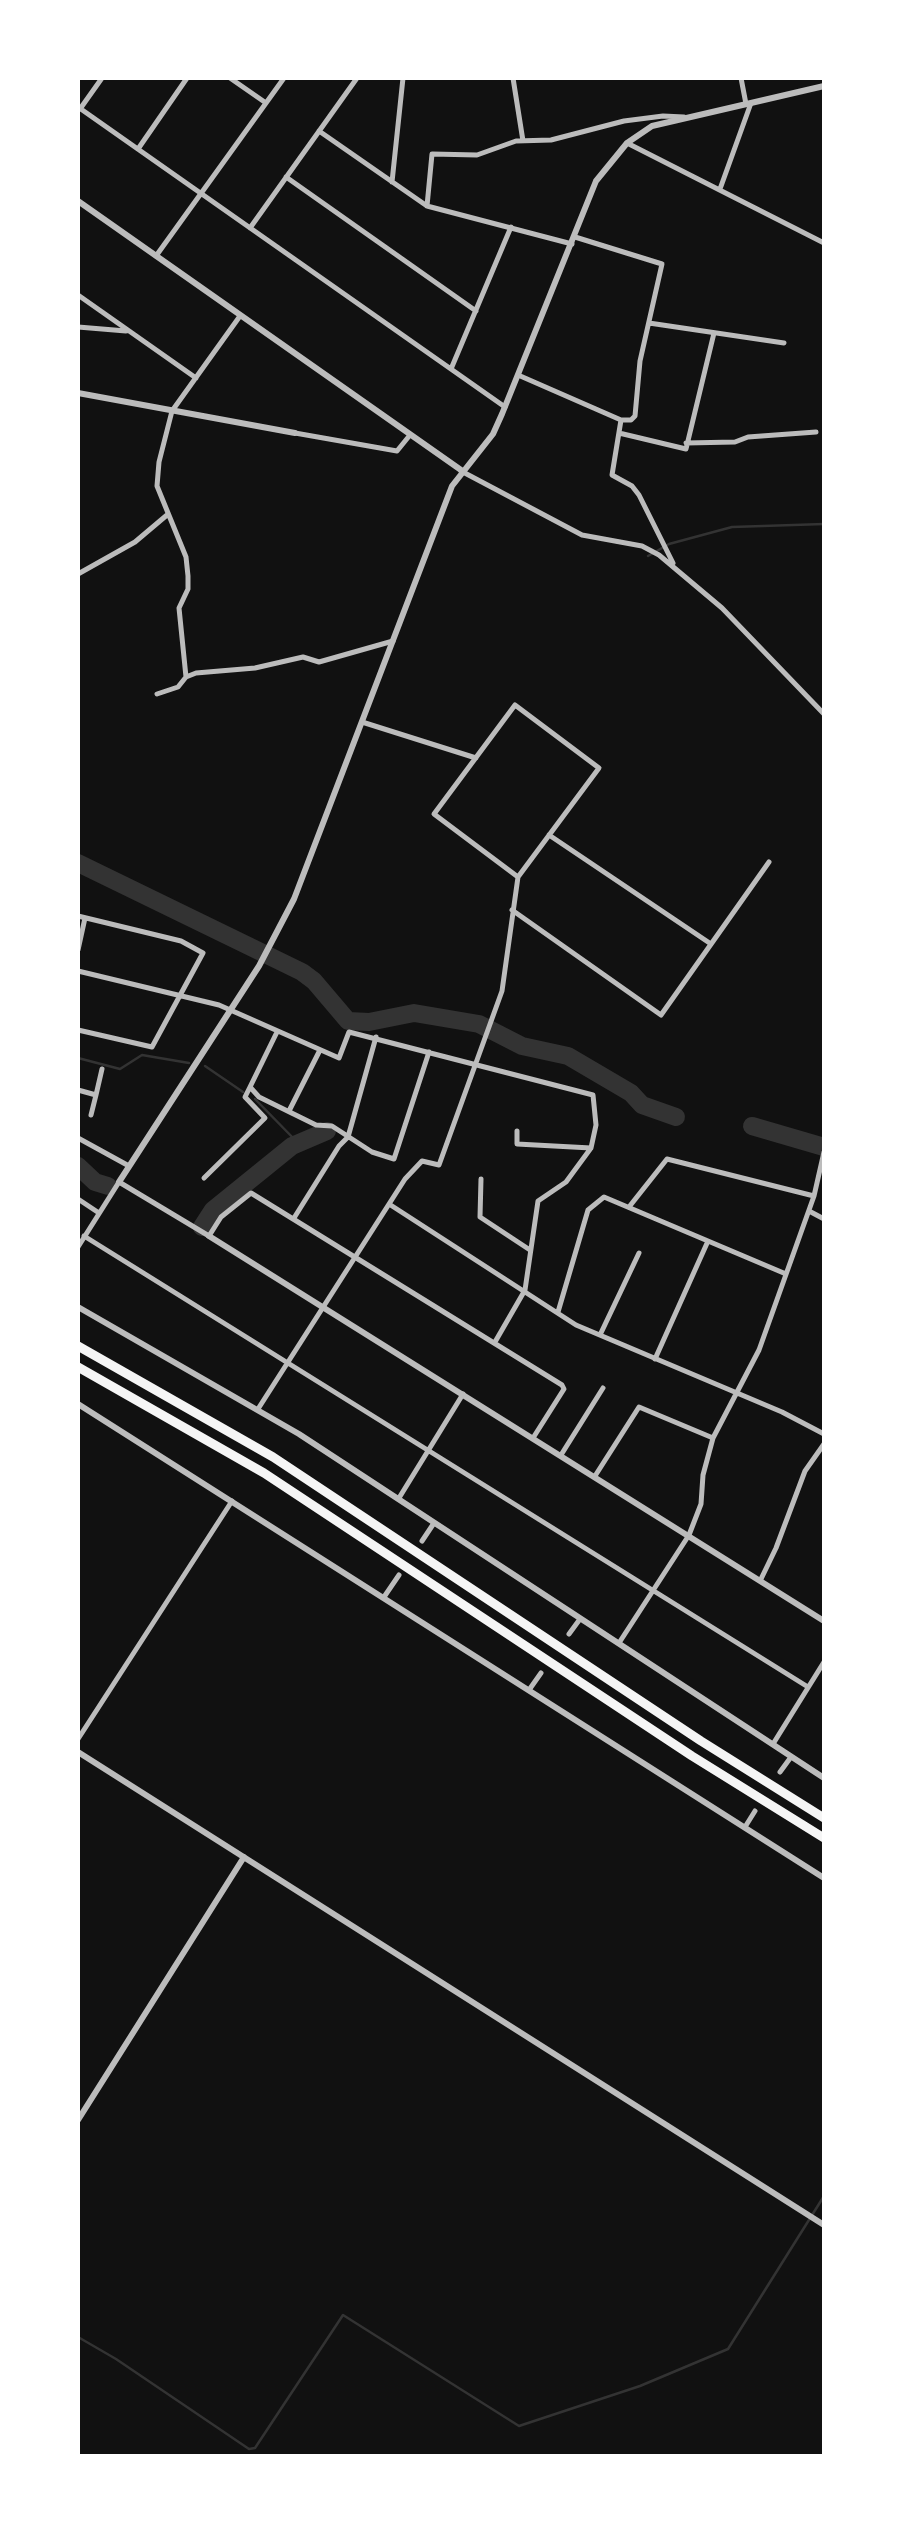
<!DOCTYPE html>
<html>
<head>
<meta charset="utf-8">
<style>
	body { margin:0 }
	#map { position:relative; width:902px; height:2534px; overflow:hidden; background:#111; font-family:"Asap Condensed",sans-serif }
	canvas { display:block }
	.frame { position:absolute; inset:0; border:80px solid #fff; pointer-events:none }
</style>
</head>
<body>
<div id="map">
<canvas width="902" height="2534"></canvas>
<div class="frame"></div>
</div>
<script>
const g = document.querySelector('canvas').getContext('2d');
g.lineJoin = 'round';
const shape = rows => new Path2D(rows.map(r => 'M' + r).join(''));
function stroke(path, color, width, dash) { g.strokeStyle = color; g.lineWidth = width; g.lineCap = dash ? 'butt' : 'round'; g.setLineDash(dash || []); g.stroke(path); }
stroke(shape([
	[648,556,669,544,732,527,824,524],
	[78,1058,120,1069,142,1055,189,1063],
	[205,1066,243,1092],
	[255,1099,298,1143],
	[78,2337,116,2359,249,2449,255,2448,343,2315,519,2426,640,2386,728,2349,824,2196]
]), '#333', 2.5);
stroke(shape([
	[78,863,302,972,314,981,348,1021,369,1022,414,1013,479,1024,522,1046,568,1056,631,1093,642,1105,676,1117],
	[752,1126,824,1147],
	[78,1166,95,1182,108,1186],
	[202,1227,213,1210,292,1146,327,1131]
]), '#333', 18);
stroke(shape([
	[230,78,266,103],
	[513,78,523,141],
	[741,78,746,104],
	[78,107,505,407],
	[80,109,102,78],
	[319,131,427,206,572,244],
	[627,143,824,243],
	[138,149,187,78],
	[286,177,476,311],
	[392,182,403,78],
	[720,189,751,103],
	[427,206,432,154,477,155,516,141,551,140,624,121,663,116,684,117],
	[250,228,357,78],
	[575,237,662,264,640,361,635,416,631,420,621,420],
	[156,256,284,78],
	[78,295,196,378],
	[649,323,784,343],
	[78,327,126,331],
	[451,369,511,227],
	[518,375,621,420,612,475,632,486,639,495,673,563],
	[295,433,397,451,410,435],
	[619,433,686,449,714,333],
	[686,443,735,442,748,437,816,432],
	[461,471,582,535,642,546,659,555,722,608,824,714],
	[78,574,135,542,167,515],
	[186,677,179,608,188,589,188,576,186,557,157,486,159,462,172,411,240,316],
	[157,694,178,687,186,677,196,673,255,668,303,657,319,662,393,641],
	[362,722,476,758],
	[549,835,711,944],
	[512,910,661,1015,769,862],
	[78,916,181,941,203,953,152,1047,78,1030],
	[78,950,85,918],
	[78,971,219,1005,339,1058,349,1032,593,1095,596,1125,591,1148,566,1182,538,1201,525,1290,495,1342],
	[277,1032,250,1087,259,1097,316,1125,332,1126,372,1152,394,1159,429,1052],
	[78,1090,96,1095,102,1069],
	[289,1111,320,1050],
	[91,1115,96,1095],
	[517,1131,517,1144,591,1148],
	[78,1138,129,1166],
	[204,1178,265,1118,245,1097,250,1087],
	[481,1179,480,1217,530,1250],
	[78,1199,99,1213],
	[389,1204,576,1325,782,1412,824,1434],
	[629,1207,667,1159,814,1196],
	[809,1211,824,1219],
	[294,1218,339,1146,348,1137,376,1037],
	[84,1236,808,1687],
	[78,1247,119,1182,209,1236,221,1217,251,1193,562,1385,564,1389,533,1438],
	[558,1312,588,1210,604,1197,786,1274],
	[600,1335,639,1253],
	[655,1359,708,1241],
	[258,1409,405,1179,422,1161,439,1165,502,991,518,877,599,768,515,705,434,814,518,877],
	[561,1455,603,1388],
	[595,1476,639,1407,713,1438],
	[399,1498,463,1394],
	[422,1541,434,1523],
	[761,1579,776,1548,805,1471,824,1444],
	[384,1597,399,1575],
	[569,1634,580,1619],
	[619,1643,689,1535,701,1504,703,1475,713,1438,759,1350,814,1196,824,1152],
	[529,1690,541,1673],
	[78,1739,232,1501],
	[773,1744,824,1662],
	[780,1772,791,1757],
	[745,1827,755,1811]
]), '#bcbcbc', 5);
stroke(shape([
	[78,201,461,470],
	[78,393,295,433],
	[119,1182,259,966,294,899,452,486,493,434,502,414,596,181,627,143,652,126,824,86],
	[209,1236,824,1621],
	[78,1307,299,1434,824,1778],
	[78,1404,824,1878],
	[78,1752,824,2225],
	[78,2120,244,1857]
]), '#bcbcbc', 6);
stroke(shape([
	[78,1346,273,1457,701,1741,824,1818],
	[78,1367,264,1473,692,1756,824,1838]
]), '#f5f5f5', 9);
</script>
</body>
</html>
